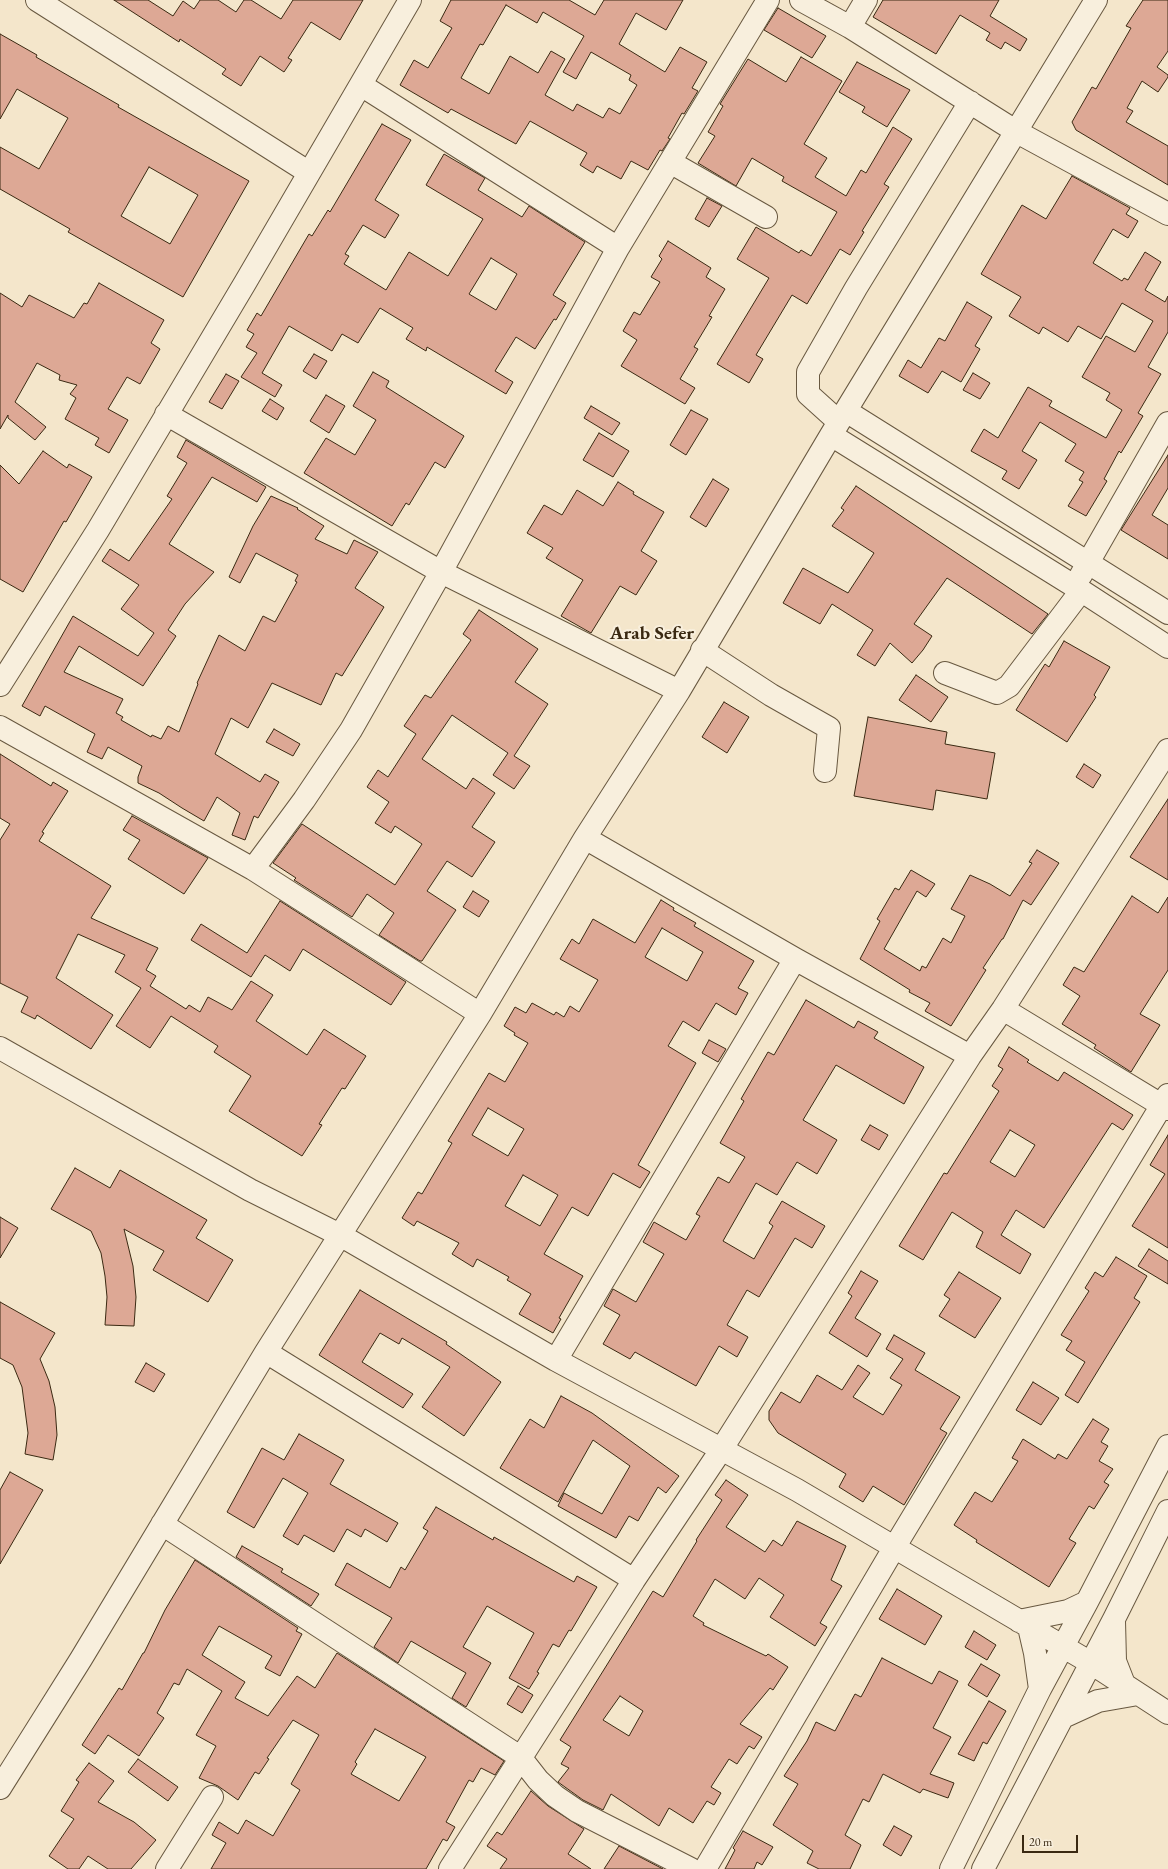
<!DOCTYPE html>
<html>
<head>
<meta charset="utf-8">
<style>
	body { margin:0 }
	#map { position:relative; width:1168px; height:1869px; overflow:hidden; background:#f4e6cb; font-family:"EB Garamond",serif }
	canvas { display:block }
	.scale { position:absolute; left:1022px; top:1835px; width:56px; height:18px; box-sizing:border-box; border:2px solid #3a2912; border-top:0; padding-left:5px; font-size:12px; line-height:14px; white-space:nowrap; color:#3a2912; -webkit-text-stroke:3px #f8efdd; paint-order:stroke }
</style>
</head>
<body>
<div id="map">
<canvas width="1168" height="1869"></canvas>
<div class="scale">20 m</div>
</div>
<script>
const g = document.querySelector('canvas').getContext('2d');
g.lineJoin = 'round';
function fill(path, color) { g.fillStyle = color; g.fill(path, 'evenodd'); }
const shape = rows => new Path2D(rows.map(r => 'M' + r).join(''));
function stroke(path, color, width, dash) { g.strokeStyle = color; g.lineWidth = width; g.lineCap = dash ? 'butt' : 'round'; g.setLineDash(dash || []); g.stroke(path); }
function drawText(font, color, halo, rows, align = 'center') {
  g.font = font + ' "EB Garamond",serif'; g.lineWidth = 4; g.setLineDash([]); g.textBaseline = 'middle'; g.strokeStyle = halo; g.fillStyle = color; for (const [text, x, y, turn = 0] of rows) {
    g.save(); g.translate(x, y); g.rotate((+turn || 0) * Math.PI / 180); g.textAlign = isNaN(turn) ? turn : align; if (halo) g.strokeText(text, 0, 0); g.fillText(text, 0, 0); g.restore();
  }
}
const building = shape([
	[114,0,148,0,173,16,183,1,194,9,200,0,218,0,236,12,244,0,251,0,281,19,293,0,363,0,340,40,311,22,288,58,292,60,284,72,260,56,241,86,222,74,226,69,180,39,179,42,114,0],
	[451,0,569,0,595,15,604,0,683,0,666,30,636,13,619,44,665,72,680,47,707,62,692,88,698,91,684,114,682,113,668,138,670,139,662,151,660,150,648,170,631,161,621,179,597,166,593,173,580,165,587,153,530,121,516,144,451,109,448,113,400,85,414,60,428,68,452,28,440,21,451,0],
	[506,5,537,23,543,12,584,36,563,72,576,79,591,52,631,75,629,80,637,85,620,114,609,108,603,118,577,104,573,111,545,95,565,59,551,51,538,73,510,56,489,94,461,78,480,44,483,45,506,5],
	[883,0,999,0,990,16,1027,39,1020,51,1005,42,1001,49,986,40,990,33,960,15,936,54,873,17,883,0],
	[1143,0,1168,0,1168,51,1157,67,1168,75,1168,77,1158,92,1142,81,1127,108,1133,111,1126,122,1168,146,1168,185,1076,130,1072,122,1092,87,1096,89,1131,28,1126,26,1143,0],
	[778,8,826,36,812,58,764,30,778,8],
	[0,34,37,55,36,57,119,105,118,107,249,181,183,297,68,232,70,229,0,189,0,147,39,169,68,118,17,89,0,119,0,34],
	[149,167,198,195,170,244,121,216,149,167],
	[801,57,842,81,804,144,827,158,815,177,846,196,861,170,866,173,893,127,912,139,884,184,889,187,862,231,864,232,850,255,840,249,807,304,792,295,756,355,763,359,749,383,717,364,769,278,737,259,756,227,799,253,801,250,811,256,837,212,782,181,784,177,752,158,736,186,698,163,715,136,708,132,723,106,720,104,748,59,786,82,801,57],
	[857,62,910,90,887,127,862,112,865,107,839,92,857,62],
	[382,124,411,140,375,200,399,215,385,238,363,225,345,254,349,256,344,264,386,290,409,252,448,276,483,219,426,185,444,154,485,178,478,190,522,217,529,206,585,242,553,295,566,303,556,320,554,319,535,349,516,337,495,371,513,382,506,394,427,347,426,351,406,339,413,328,380,308,358,343,342,334,332,351,289,326,262,373,282,385,275,397,241,377,257,353,246,347,254,334,247,330,257,313,261,316,309,234,312,236,328,210,330,212,382,124],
	[491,258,517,274,496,310,469,294,491,258],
	[1072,176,1130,208,1126,214,1138,221,1128,238,1113,229,1093,263,1122,281,1124,278,1128,280,1145,252,1161,262,1145,290,1165,302,1168,296,1168,332,1148,367,1161,374,1138,413,1143,416,1121,453,1119,451,1104,479,1107,481,1086,516,1068,506,1083,482,1079,480,1084,472,1065,461,1076,444,1040,422,1022,451,1037,460,1019,489,1002,479,1007,471,971,451,984,429,998,438,1028,387,1052,401,1049,406,1106,438,1122,410,1106,400,1110,393,1082,377,1106,336,1135,352,1153,321,1122,303,1101,339,1078,326,1068,342,1043,327,1039,334,1009,316,1021,297,981,274,1022,205,1046,219,1072,176],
	[707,198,722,206,709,227,695,219,707,198],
	[668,241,711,268,706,277,725,289,709,316,712,317,694,347,698,349,680,379,695,388,685,404,621,366,637,340,623,331,634,312,640,315,660,282,651,277,662,259,659,256,668,241],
	[99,283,164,320,151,343,160,349,140,384,127,377,108,409,128,420,109,453,95,445,99,438,65,419,76,398,70,394,77,385,59,380,60,375,37,363,15,402,46,427,35,440,8,418,8,415,0,429,0,293,22,307,29,295,74,318,84,303,87,304,99,283],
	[967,302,992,317,975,346,980,349,961,382,942,371,928,393,899,376,908,360,921,368,939,338,945,341,967,302],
	[314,354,327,361,316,379,303,371,314,354],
	[373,372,389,381,386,387,464,436,445,468,435,462,409,505,406,503,392,526,304,473,326,438,355,455,376,420,353,406,373,372],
	[973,373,990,383,980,399,963,390,973,373],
	[226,374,239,381,222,409,209,402,226,374],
	[326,395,345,406,329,433,310,421,326,395],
	[270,399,284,408,277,420,262,411,270,399],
	[591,406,620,423,612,435,584,418,591,406],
	[691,410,708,419,686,455,670,445,691,410],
	[599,433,629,451,613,477,583,460,599,433],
	[186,440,266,487,257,502,212,477,169,544,214,572,185,604,168,630,176,636,143,686,79,646,64,672,123,699,116,713,123,717,121,720,151,737,152,735,161,739,168,726,179,732,198,684,197,683,219,635,245,651,263,616,275,622,297,582,295,581,298,575,256,553,240,583,229,577,253,526,271,496,298,508,297,509,324,526,315,539,347,554,354,540,378,552,355,588,384,607,342,676,336,673,321,705,272,683,248,728,231,718,215,754,260,782,265,774,279,782,258,818,254,816,245,840,232,835,240,813,217,797,204,821,182,808,159,793,138,783,138,777,142,766,108,747,102,759,87,752,95,734,45,706,40,716,22,706,73,616,138,656,154,633,121,609,139,585,102,561,110,549,129,561,172,499,167,496,187,463,177,457,186,440],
	[43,451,67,468,69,464,92,477,66,522,64,521,23,592,0,579,0,465,19,484,43,451],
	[1168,455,1168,488,1152,515,1168,525,1168,559,1121,530,1168,455],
	[713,479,729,489,706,527,690,517,713,479],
	[618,482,634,492,633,494,664,512,641,551,657,561,636,595,620,586,591,633,561,616,583,580,546,558,553,548,527,533,544,505,562,515,577,490,603,506,618,482],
	[856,486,1048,614,1032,634,947,578,914,624,932,636,923,650,912,663,890,643,875,666,857,655,873,630,832,604,820,624,783,603,803,568,848,593,874,553,832,526,844,510,841,508,856,486],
	[479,610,538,649,515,682,548,704,514,756,530,766,514,789,493,775,508,753,452,715,422,759,466,789,473,778,495,793,472,827,495,842,472,877,447,861,427,891,456,910,422,961,420,961,379,935,394,913,367,894,352,917,294,880,296,878,273,863,302,824,395,885,422,844,395,826,391,833,375,823,389,802,367,787,378,770,388,777,416,734,404,726,425,695,431,698,471,640,463,634,479,610],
	[1064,641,1110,667,1094,695,1096,697,1067,742,1016,710,1045,664,1049,667,1064,641],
	[916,675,948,697,931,722,899,700,916,675],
	[724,702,749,717,727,753,702,737,724,702],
	[868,717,947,732,945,744,995,753,987,799,936,790,933,810,854,796,868,717],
	[274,729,300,744,293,756,266,742,274,729],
	[0,754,51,786,53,782,68,791,42,832,44,833,39,841,111,886,91,918,158,948,146,970,156,976,150,986,186,1009,189,1005,200,1012,208,997,232,1010,251,981,273,995,256,1021,307,1055,324,1029,366,1056,345,1089,342,1088,319,1124,322,1125,302,1156,229,1111,251,1076,214,1052,218,1046,171,1016,150,1048,116,1026,141,988,115,972,125,955,78,934,56,978,113,1015,91,1049,37,1015,35,1019,21,1012,28,997,0,983,0,840,10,824,0,818,0,754],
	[1084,764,1101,775,1093,788,1076,777,1084,764],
	[1168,799,1168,880,1130,857,1168,799],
	[132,816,208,858,184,894,128,859,140,840,123,830,132,816],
	[1037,850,1059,863,1031,905,1023,900,1003,939,1002,939,983,968,986,970,951,1026,925,1011,930,1003,909,992,910,990,860,959,880,921,877,919,895,888,899,890,911,870,935,884,926,897,917,891,884,949,920,971,922,966,926,968,943,938,951,943,965,916,951,909,970,875,990,884,1010,896,1032,863,1029,862,1037,850],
	[473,891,489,901,479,917,463,907,473,891],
	[1132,896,1158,913,1168,897,1168,970,1140,1014,1160,1025,1131,1072,1094,1048,1096,1045,1062,1024,1080,996,1063,985,1074,967,1084,972,1132,896],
	[661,900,674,908,673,910,696,923,694,926,754,961,738,988,748,993,736,1015,716,1003,699,1031,683,1021,668,1046,696,1063,638,1165,650,1172,640,1188,613,1173,588,1216,572,1207,544,1254,583,1276,559,1318,561,1319,553,1333,519,1314,531,1294,507,1280,509,1277,477,1259,473,1267,452,1254,459,1243,417,1221,414,1226,402,1218,418,1192,422,1194,452,1143,448,1141,489,1073,505,1082,528,1043,514,1035,515,1033,504,1026,515,1007,526,1013,532,1003,554,1015,556,1012,564,1017,570,1006,579,1012,598,980,560,959,572,939,579,944,593,919,635,943,661,900],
	[662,928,703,952,687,981,645,957,662,928],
	[488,1108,524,1129,508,1156,472,1135,488,1108],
	[523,1175,558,1195,540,1226,505,1206,523,1175],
	[280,901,406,982,391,1005,303,949,290,971,265,955,251,977,191,940,201,924,247,953,280,901],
	[806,1000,854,1028,858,1021,878,1032,874,1038,924,1067,904,1104,836,1065,803,1120,837,1140,817,1174,797,1162,777,1195,756,1183,723,1241,754,1259,773,1226,769,1223,782,1201,825,1226,812,1248,795,1238,759,1297,747,1290,727,1325,748,1337,737,1357,719,1346,696,1386,635,1352,630,1359,603,1344,620,1315,604,1306,613,1289,636,1302,664,1254,643,1242,654,1222,686,1240,700,1216,696,1214,718,1177,729,1183,745,1157,720,1143,744,1101,741,1099,768,1052,774,1055,806,1000],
	[709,1040,726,1049,718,1062,702,1053,709,1040],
	[1009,1047,1029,1060,1027,1062,1058,1081,1064,1072,1133,1115,1123,1130,1112,1123,1044,1228,1016,1210,1001,1235,1031,1254,1020,1274,976,1247,983,1232,952,1212,923,1260,899,1246,944,1173,947,1174,999,1091,992,1086,1003,1069,998,1066,1009,1047],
	[1010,1130,1035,1145,1015,1177,990,1162,1010,1130],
	[870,1125,888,1135,879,1150,861,1140,870,1125],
	[1168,1135,1168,1248,1132,1226,1165,1174,1150,1165,1168,1135],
	[75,1168,110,1188,120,1170,207,1220,196,1238,233,1260,208,1302,153,1270,164,1251,124,1229,133,1266,136,1297,134,1326,105,1325,107,1297,105,1276,101,1253,91,1231,51,1209,75,1168],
	[0,1217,18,1228,0,1258,0,1217],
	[1149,1249,1168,1261,1168,1284,1138,1266,1149,1249],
	[1116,1257,1147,1276,1134,1298,1140,1302,1078,1403,1065,1395,1085,1362,1066,1350,1072,1341,1061,1335,1089,1291,1085,1288,1095,1272,1103,1277,1116,1257],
	[861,1271,878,1281,855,1318,881,1334,867,1357,829,1333,852,1296,848,1293,861,1271],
	[959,1272,1001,1298,975,1338,939,1316,950,1299,944,1295,959,1272],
	[360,1290,447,1342,446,1344,501,1382,464,1436,422,1407,450,1367,402,1338,399,1344,380,1333,362,1362,413,1394,403,1408,319,1355,360,1290],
	[0,1302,55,1333,40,1359,49,1381,55,1407,57,1435,53,1460,25,1454,28,1433,22,1387,13,1365,0,1358,0,1302],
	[894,1335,925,1353,915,1370,960,1397,940,1429,947,1433,904,1505,873,1486,863,1502,839,1487,846,1474,778,1433,769,1420,769,1411,781,1392,800,1403,817,1375,842,1390,858,1365,870,1373,853,1397,883,1415,902,1385,890,1378,903,1359,886,1349,894,1335],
	[146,1363,165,1374,154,1392,135,1382,146,1363],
	[1033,1382,1059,1398,1041,1425,1016,1410,1033,1382],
	[561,1396,592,1413,679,1476,666,1493,658,1487,638,1521,629,1516,616,1538,558,1506,564,1493,602,1514,630,1466,593,1440,558,1502,500,1468,530,1419,544,1428,561,1396],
	[1093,1419,1109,1429,1101,1442,1108,1446,1099,1461,1113,1469,1104,1482,1109,1485,1094,1509,1089,1506,1069,1539,1076,1543,1049,1587,976,1542,977,1540,954,1525,975,1492,992,1502,1018,1461,1012,1458,1023,1439,1055,1459,1058,1454,1067,1459,1093,1419],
	[299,1434,344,1460,330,1484,398,1523,387,1542,365,1529,361,1537,347,1529,334,1552,304,1535,298,1545,283,1536,308,1493,283,1478,254,1528,227,1512,262,1448,284,1460,299,1434],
	[10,1472,43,1490,0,1564,0,1490,10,1472],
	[726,1480,748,1495,726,1527,765,1552,773,1540,782,1546,797,1521,846,1546,831,1580,842,1586,820,1623,827,1627,815,1646,770,1617,784,1595,759,1578,745,1599,715,1579,693,1616,704,1623,703,1625,766,1656,768,1654,788,1667,773,1690,770,1688,740,1724,762,1737,754,1749,749,1746,737,1764,729,1759,711,1787,721,1793,714,1805,707,1801,693,1823,669,1808,659,1826,611,1794,603,1810,583,1800,558,1782,569,1768,561,1764,571,1747,560,1740,653,1591,663,1597,697,1541,696,1540,722,1500,715,1495,726,1480],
	[620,1696,643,1711,629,1736,603,1720,620,1696],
	[436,1507,493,1540,494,1537,574,1582,577,1576,597,1587,571,1631,569,1630,559,1647,553,1644,537,1672,539,1673,529,1689,509,1678,534,1633,487,1606,463,1647,491,1663,466,1707,452,1698,466,1673,411,1641,398,1663,374,1647,392,1618,335,1585,347,1563,390,1588,401,1567,405,1570,428,1531,423,1528,436,1507],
	[242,1546,283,1569,281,1572,319,1594,311,1606,236,1557,242,1546],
	[195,1560,298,1628,296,1631,302,1634,280,1676,265,1668,272,1656,219,1626,202,1655,245,1682,235,1698,268,1716,297,1676,315,1688,337,1653,504,1761,495,1775,481,1768,473,1782,469,1780,446,1822,455,1827,447,1841,443,1839,426,1869,211,1869,226,1843,212,1835,219,1822,238,1834,246,1820,273,1836,300,1790,291,1784,319,1735,293,1720,267,1758,269,1759,259,1774,255,1772,238,1800,218,1786,199,1778,216,1746,196,1735,222,1691,187,1669,179,1685,174,1683,157,1713,164,1718,139,1756,108,1735,95,1754,82,1745,119,1688,122,1690,143,1653,144,1653,165,1610,195,1560],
	[375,1729,426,1757,399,1801,351,1774,357,1764,355,1762,375,1729],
	[897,1589,942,1616,925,1645,879,1619,897,1589],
	[974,1631,996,1645,987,1660,965,1647,974,1631],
	[882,1658,932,1684,939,1671,958,1681,933,1728,951,1737,930,1774,954,1783,948,1798,923,1789,920,1793,883,1774,869,1802,863,1799,845,1835,861,1845,850,1869,819,1869,807,1863,813,1851,773,1825,798,1784,784,1776,807,1741,816,1722,835,1731,855,1694,861,1697,882,1658],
	[981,1664,1000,1675,987,1697,968,1685,981,1664],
	[518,1686,533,1695,522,1713,507,1704,518,1686],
	[989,1701,1006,1711,987,1744,983,1742,974,1761,958,1754,989,1701],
	[138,1759,178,1787,168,1801,128,1772,138,1759],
	[89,1763,114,1781,98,1802,134,1822,156,1840,131,1869,108,1869,88,1856,79,1869,68,1869,49,1856,74,1819,61,1811,79,1782,76,1780,89,1763],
	[531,1791,548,1806,584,1829,568,1854,591,1869,500,1869,507,1859,487,1846,497,1832,502,1835,531,1791],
	[894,1826,912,1836,901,1856,883,1845,894,1826],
	[743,1831,773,1847,762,1865,757,1862,754,1869,725,1869,735,1850,733,1848,743,1831],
	[619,1846,663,1869,604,1869,619,1846]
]);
fill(building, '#dda895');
stroke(building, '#3a2912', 1);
const minor = shape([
	[37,0,308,172],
	[801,0,850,27,1017,132,1168,214],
	[850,27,866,0],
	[361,85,618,248],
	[670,162,766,217],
	[846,411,1168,613],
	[166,414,441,572,679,691],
	[839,422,808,394,808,372,856,288,970,102],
	[831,435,1074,586,1168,647],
	[1081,575,1168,423],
	[702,650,771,695,829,728,825,771],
	[945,673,997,693,1009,686,1081,591],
	[0,685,98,530,245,283,410,0],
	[0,727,253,869,480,1014],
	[585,838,795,959,970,1056],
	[253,869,304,800,351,730,441,572,618,248,768,0],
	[1003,1009,1168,1109],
	[0,1048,250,1190,340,1235,556,1360,797,1490,1091,1663,1168,1713],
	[266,1352,634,1580],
	[556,1360,795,959],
	[162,1524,520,1757,538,1780,555,1796,577,1811,691,1869],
	[1019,1621,1068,1611,1087,1602],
	[1114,1621,1115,1661,1124,1684],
	[1029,1627,1035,1653,1040,1689],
	[1063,1717,1098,1701,1138,1694],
	[0,1788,81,1659,266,1352,480,1014,585,838,679,691,831,435,1096,0],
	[167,1869,212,1797],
	[450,1869,634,1580,721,1450,970,1056,1003,1009,1168,750],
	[705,1869,894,1548,1168,1095],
	[951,1869,1040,1689,1087,1602,1168,1446],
	[983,1869,1114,1619,1168,1511]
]);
stroke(minor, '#685840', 24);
stroke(minor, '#f8efdd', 22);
drawText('bold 19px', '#3a2912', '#f8efdd', [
	["Arab Sefer",652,634]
]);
</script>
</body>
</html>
